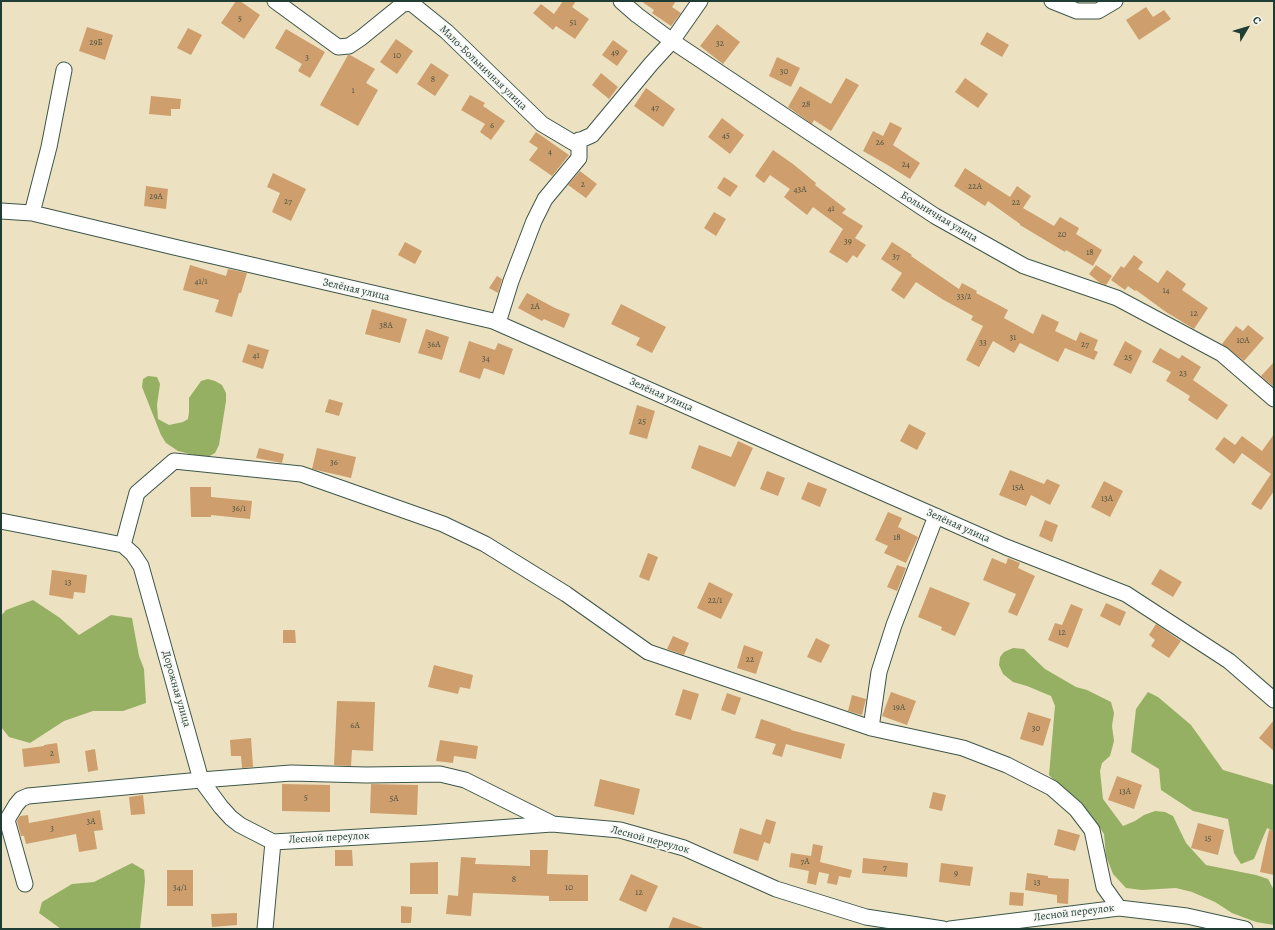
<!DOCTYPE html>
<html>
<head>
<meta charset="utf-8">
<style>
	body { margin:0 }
	#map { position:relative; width:1275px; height:930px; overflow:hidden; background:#ece2c2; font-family:Alegreya,serif }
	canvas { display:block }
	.frame { position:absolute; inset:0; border:2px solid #1f3d34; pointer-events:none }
	.north { position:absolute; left:1227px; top:8px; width:40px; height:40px; -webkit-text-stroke:3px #f6f6f2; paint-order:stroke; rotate:52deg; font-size:11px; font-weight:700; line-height:16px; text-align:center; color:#1f3d34 }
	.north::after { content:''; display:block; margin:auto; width:14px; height:18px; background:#1f3d34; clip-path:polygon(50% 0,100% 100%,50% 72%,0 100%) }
</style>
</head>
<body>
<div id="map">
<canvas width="1275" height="930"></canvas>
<div class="frame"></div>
<div class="north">С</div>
</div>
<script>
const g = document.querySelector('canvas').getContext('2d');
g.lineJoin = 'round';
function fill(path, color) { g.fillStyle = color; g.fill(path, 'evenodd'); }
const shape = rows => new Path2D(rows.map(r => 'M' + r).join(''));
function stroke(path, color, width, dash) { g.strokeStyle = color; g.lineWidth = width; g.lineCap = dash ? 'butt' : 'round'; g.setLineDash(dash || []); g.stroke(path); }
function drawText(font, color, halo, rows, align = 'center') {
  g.font = font + ' Alegreya,serif'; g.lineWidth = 3.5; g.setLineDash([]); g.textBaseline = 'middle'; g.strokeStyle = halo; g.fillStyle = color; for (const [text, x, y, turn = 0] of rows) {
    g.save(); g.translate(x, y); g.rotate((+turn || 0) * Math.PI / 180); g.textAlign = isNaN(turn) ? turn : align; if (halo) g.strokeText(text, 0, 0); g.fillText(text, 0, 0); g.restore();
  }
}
fill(shape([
	[148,376,157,377,160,384,157,405,158,419,169,425,183,422,188,419,189,412,189,398,201,381,208,379,215,381,222,385,226,393,226,401,219,445,215,453,206,458,178,451,166,443,161,435,142,387,143,379],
	[33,600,60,618,79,635,111,615,132,618,139,656,144,669,146,703,123,711,93,711,64,721,30,743,9,737,1,727,1,616,6,610],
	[1013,648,1024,649,1045,669,1076,687,1087,690,1111,702,1114,713,1112,726,1114,741,1110,756,1102,763,1100,771,1103,799,1123,826,1135,821,1144,815,1155,811,1165,812,1173,816,1186,843,1206,865,1256,875,1268,879,1274,890,1274,925,1256,922,1232,913,1215,902,1192,892,1176,888,1142,890,1126,888,1113,874,1106,856,1104,834,1091,815,1077,804,1049,775,1055,706,1051,696,1027,686,1013,682,1003,674,999,665,1000,657,1004,652],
	[1148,692,1158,697,1191,725,1223,770,1274,785,1274,832,1267,828,1254,859,1241,864,1234,853,1228,819,1193,811,1161,790,1159,769,1131,752,1136,709],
	[132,863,144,870,145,881,140,929,61,929,39,913,42,902,72,884,94,882]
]), '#95b062');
fill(shape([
	[236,1,240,1,260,15,244,39,221,23],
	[563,1,576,1,572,7,589,19,575,39,556,26,553,30,533,13,541,4,554,14],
	[641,1,676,1,672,7,681,13,671,26,652,13,654,10],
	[1146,7,1153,17,1164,10,1171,19,1139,40,1126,20],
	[717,24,740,42,723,64,700,46],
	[87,27,113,35,105,60,79,51],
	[188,28,202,35,191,55,177,48],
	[286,29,325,52,310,78,298,71,302,64,275,48],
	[987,32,1009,45,1002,57,980,44],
	[396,39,413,51,397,74,380,62],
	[613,40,628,51,617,66,602,55],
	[348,55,350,55,375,69,366,83,378,90,358,126,320,105],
	[777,57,800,68,791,87,769,76],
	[431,63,449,75,435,96,417,84],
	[601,73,618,87,609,99,592,85],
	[846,78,859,85,831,131,814,120,812,124,788,107,800,86,831,104],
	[965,78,988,94,978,108,955,92],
	[646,88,675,109,663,127,634,106],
	[470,95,485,103,483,106,505,121,491,140,480,132,485,124,461,110],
	[151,96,181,99,180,109,171,109,171,116,149,114],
	[722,118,744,135,730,154,708,137],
	[890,122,902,128,893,145,920,163,910,179,886,164,863,151,873,131,883,136],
	[536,132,569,155,552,176,529,160,538,148,529,142],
	[773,150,793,164,816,183,815,185,846,209,842,213,863,226,855,238,866,245,857,258,853,255,847,263,829,252,843,229,813,207,807,215,784,197,790,189,770,175,764,183,755,176],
	[965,168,1010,197,1017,186,1031,196,1023,208,1054,226,1060,217,1079,228,1076,234,1102,250,1093,266,1066,250,1065,252,1020,225,1020,224,988,201,985,206,954,186],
	[580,171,597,184,586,198,568,185],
	[273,173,306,189,291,221,272,212,280,193,267,187],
	[724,177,738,186,730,197,717,188],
	[146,186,168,189,166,209,144,206],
	[714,212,726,219,716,236,704,228],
	[405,242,422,251,415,264,398,255],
	[892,242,912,255,911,256,959,289,962,283,977,291,976,293,1008,310,1004,318,1033,334,1042,314,1059,322,1055,331,1076,341,1080,332,1098,340,1094,350,1098,352,1094,360,1065,348,1058,362,1020,343,1014,353,993,341,979,367,966,360,983,326,971,320,973,316,942,299,916,282,904,299,891,290,902,273,881,259],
	[1134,255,1143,262,1138,269,1158,283,1167,270,1186,284,1182,290,1208,308,1194,329,1166,312,1136,290,1135,291,1128,286,1125,290,1111,280,1121,266,1124,268],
	[190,265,226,276,228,269,247,273,241,293,239,293,232,317,215,312,219,300,183,290],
	[1096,265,1112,276,1106,285,1100,283,1089,274],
	[497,276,502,279,498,293,489,288],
	[527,293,555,308,570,314,564,328,544,319,542,321,518,308],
	[621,304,666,327,652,353,636,345,640,338,611,324],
	[372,309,407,319,400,343,365,334],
	[1248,325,1264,338,1244,361,1222,344,1236,326,1243,331],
	[426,329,449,337,442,360,418,353],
	[469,341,495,350,498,343,513,349,504,375,484,368,480,379,459,372],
	[1125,341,1142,351,1131,374,1113,365],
	[248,344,269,350,263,369,242,362],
	[1160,348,1179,359,1182,355,1201,367,1193,380,1228,405,1217,420,1188,400,1190,396,1166,381,1171,372,1152,362],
	[1274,362,1274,387,1261,376],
	[329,399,343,403,339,416,325,412],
	[637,405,655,411,647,439,629,434],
	[909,424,926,433,917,450,900,441],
	[1274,434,1274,491,1261,510,1251,504,1271,474,1242,453,1234,464,1215,449,1224,437,1235,445,1242,436,1262,451],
	[738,441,753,448,735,487,691,468,699,445,731,457],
	[259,448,284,454,282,463,256,458],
	[317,448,356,457,351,478,312,469],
	[1010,470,1044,484,1047,479,1060,485,1050,505,1031,495,1026,506,999,495],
	[767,471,785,478,778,496,760,489],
	[1104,481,1123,491,1110,517,1091,507],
	[808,482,827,489,820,507,801,499],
	[190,487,211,487,211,497,252,501,250,519,211,515,211,517,191,517],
	[888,512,902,518,898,527,918,537,906,563,884,553,888,546,875,540],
	[1045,520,1058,525,1052,542,1039,536],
	[648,553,658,557,649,581,639,577],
	[992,558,1006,564,1008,558,1020,563,1018,568,1035,576,1017,616,1008,612,1016,594,983,580],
	[897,565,906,568,897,591,887,587],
	[1160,569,1182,582,1173,597,1151,584],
	[52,570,87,575,85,593,74,592,73,599,49,595],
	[709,582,733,594,721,619,697,608],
	[930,587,970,603,955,636,941,630,942,627,918,617],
	[1106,603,1126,612,1120,626,1100,616],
	[1071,604,1083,609,1068,648,1048,640,1055,623,1062,625],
	[1156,624,1181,641,1169,658,1151,646,1155,640,1149,635],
	[283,630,295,630,296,643,283,643],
	[673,636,689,643,684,655,667,649],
	[816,638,830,645,821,663,807,657],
	[744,645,763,652,756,674,737,668],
	[434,665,473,675,470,689,460,687,458,694,428,687],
	[683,689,699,694,691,720,675,715],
	[891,692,916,701,907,725,882,716],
	[727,693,741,698,735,715,721,710],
	[852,695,866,699,862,715,848,711],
	[337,701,375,702,373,751,352,750,351,766,334,765],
	[1028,712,1051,719,1043,746,1020,739],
	[761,719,791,729,791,730,845,744,841,759,786,744,782,757,772,754,776,744,755,738],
	[1274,720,1274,751,1259,738],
	[251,738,253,767,242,768,241,756,231,756,230,740],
	[440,740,478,746,476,759,454,756,453,763,436,761],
	[57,743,60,763,24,767,22,749,44,746,44,745],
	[95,749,98,770,88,772,85,751],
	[1117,776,1142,785,1134,809,1108,800],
	[600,779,640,789,634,815,594,806],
	[282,784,330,785,330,812,282,811],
	[371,784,418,785,417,815,370,813],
	[933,792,946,795,942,811,929,808],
	[143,795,145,814,131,815,129,797],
	[100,810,103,830,94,831,97,849,79,852,76,834,26,844,24,836,21,836,17,821,20,816,28,815,29,823],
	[766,819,776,822,770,844,764,842,758,861,733,853,740,828,761,835],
	[1198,823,1224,830,1218,855,1191,848],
	[1058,829,1080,835,1075,851,1054,845],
	[1269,830,1274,831,1274,875,1260,872],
	[813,844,823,846,820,862,852,870,850,878,839,876,837,885,827,883,829,874,819,872,816,885,807,883,809,871,789,867,791,853,811,856],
	[335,850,352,850,353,866,335,866],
	[530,850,548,850,547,874,588,875,588,901,549,901,549,896,473,893,471,916,446,914,448,895,458,896,461,857,476,858,475,864,530,866],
	[863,858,908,863,907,877,862,873],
	[438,862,438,894,410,894,410,863],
	[941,863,973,867,970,886,939,882],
	[167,870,193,870,193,906,167,906],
	[1027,873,1048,876,1048,878,1069,879,1068,904,1057,903,1057,895,1025,890],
	[631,874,658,886,646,912,619,900],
	[1010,892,1024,893,1023,906,1009,905],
	[401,906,412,907,411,923,401,923],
	[237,913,237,925,212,927,211,914],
	[673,917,703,928,703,929,668,929]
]), '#ce9e6d');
const minor = shape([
	[275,1,338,47,349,46,361,38,403,4,411,3,447,32,542,124,574,143,592,135,651,64,672,41,700,1],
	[621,1,637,15,672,41,935,216,1024,266,1117,298,1222,354,1274,399],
	[1052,1,1077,11,1098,11,1115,1],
	[1,211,32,213,174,247,493,321,1006,547,1126,594,1229,661,1274,700],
	[32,213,49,147,64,70],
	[498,323,511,281,534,221,545,199,579,158,579,140],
	[1,521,123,545,133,554,141,566,201,780,221,807,231,818,240,825,273,842,265,929],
	[123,545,137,493,174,461,301,474,443,524,485,544,566,594,648,652,871,728,963,748,1007,765,1052,788,1076,809,1092,830,1104,887,1119,908],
	[871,728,879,672,894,625,936,516],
	[273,842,429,833,552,824,620,830,684,848,776,889,866,917,943,929],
	[25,884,7,820,16,805,21,799,28,796,201,780,291,773,366,775,440,774,465,780,551,823],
	[950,929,1119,908,1187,916,1245,929]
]);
stroke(minor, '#3e5649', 17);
stroke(minor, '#fff', 15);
drawText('9px', '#4b5542', null, [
	["5",240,19],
	["51",573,23],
	["29Б",96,43],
	["32",720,44],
	["49",615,53],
	["10",397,56],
	["3",307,58],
	["30",784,72],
	["8",433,80],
	["1",353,91],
	["28",806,105],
	["47",655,108],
	["6",492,126],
	["45",726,136],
	["26",880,143],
	["4",550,152],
	["24",906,165],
	["2",583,185],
	["22А",975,187],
	["43А",800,190],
	["29А",156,197],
	["27",288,202],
	["22",1016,203],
	["41",831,209],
	["20",1062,235],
	["39",848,242],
	["18",1090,253],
	["37",896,257],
	["41/1",201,282],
	["14",1166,291],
	["33/2",964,297],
	["2А",535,307],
	["12",1194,314],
	["38А",386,326],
	["31",1013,338],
	["10А",1243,341],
	["33",983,343],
	["36А",434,345],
	["27",1085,345],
	["41",256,356],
	["25",1128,358],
	["34",486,359],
	["23",1183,374],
	["25",642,422],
	["36",334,463],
	["15А",1018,488],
	["13А",1107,499],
	["36/1",239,509],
	["18",897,538],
	["13",68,583],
	["22/1",715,601],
	["12",1062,633],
	["22",750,660],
	["19А",899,708],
	["6А",355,726],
	["30",1036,729],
	["2",52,754],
	["13А",1125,792],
	["5",306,798],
	["5А",394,799],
	["3А",91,822],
	["3",52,829],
	["15",1208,839],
	["7А",805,862],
	["7",885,868],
	["9",956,874],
	["8",514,880],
	["13",1037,883],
	["34/1",180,888],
	["10",569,888],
	["12",639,893]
]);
drawText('11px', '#1f3d34', '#f6f6f2', [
	["Мало-Больничная улица",483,68,44],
	["Больничная улица",939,217,31],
	["Зелёная улица",356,290,13],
	["Зелёная улица",661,395,24],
	["Зелёная улица",958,526,24],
	["Дорожная улица",176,689,74],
	["Лесной переулок",329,838,-3],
	["Лесной переулок",650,840,15],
	["Лесной переулок",1074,913,-7]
]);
</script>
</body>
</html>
